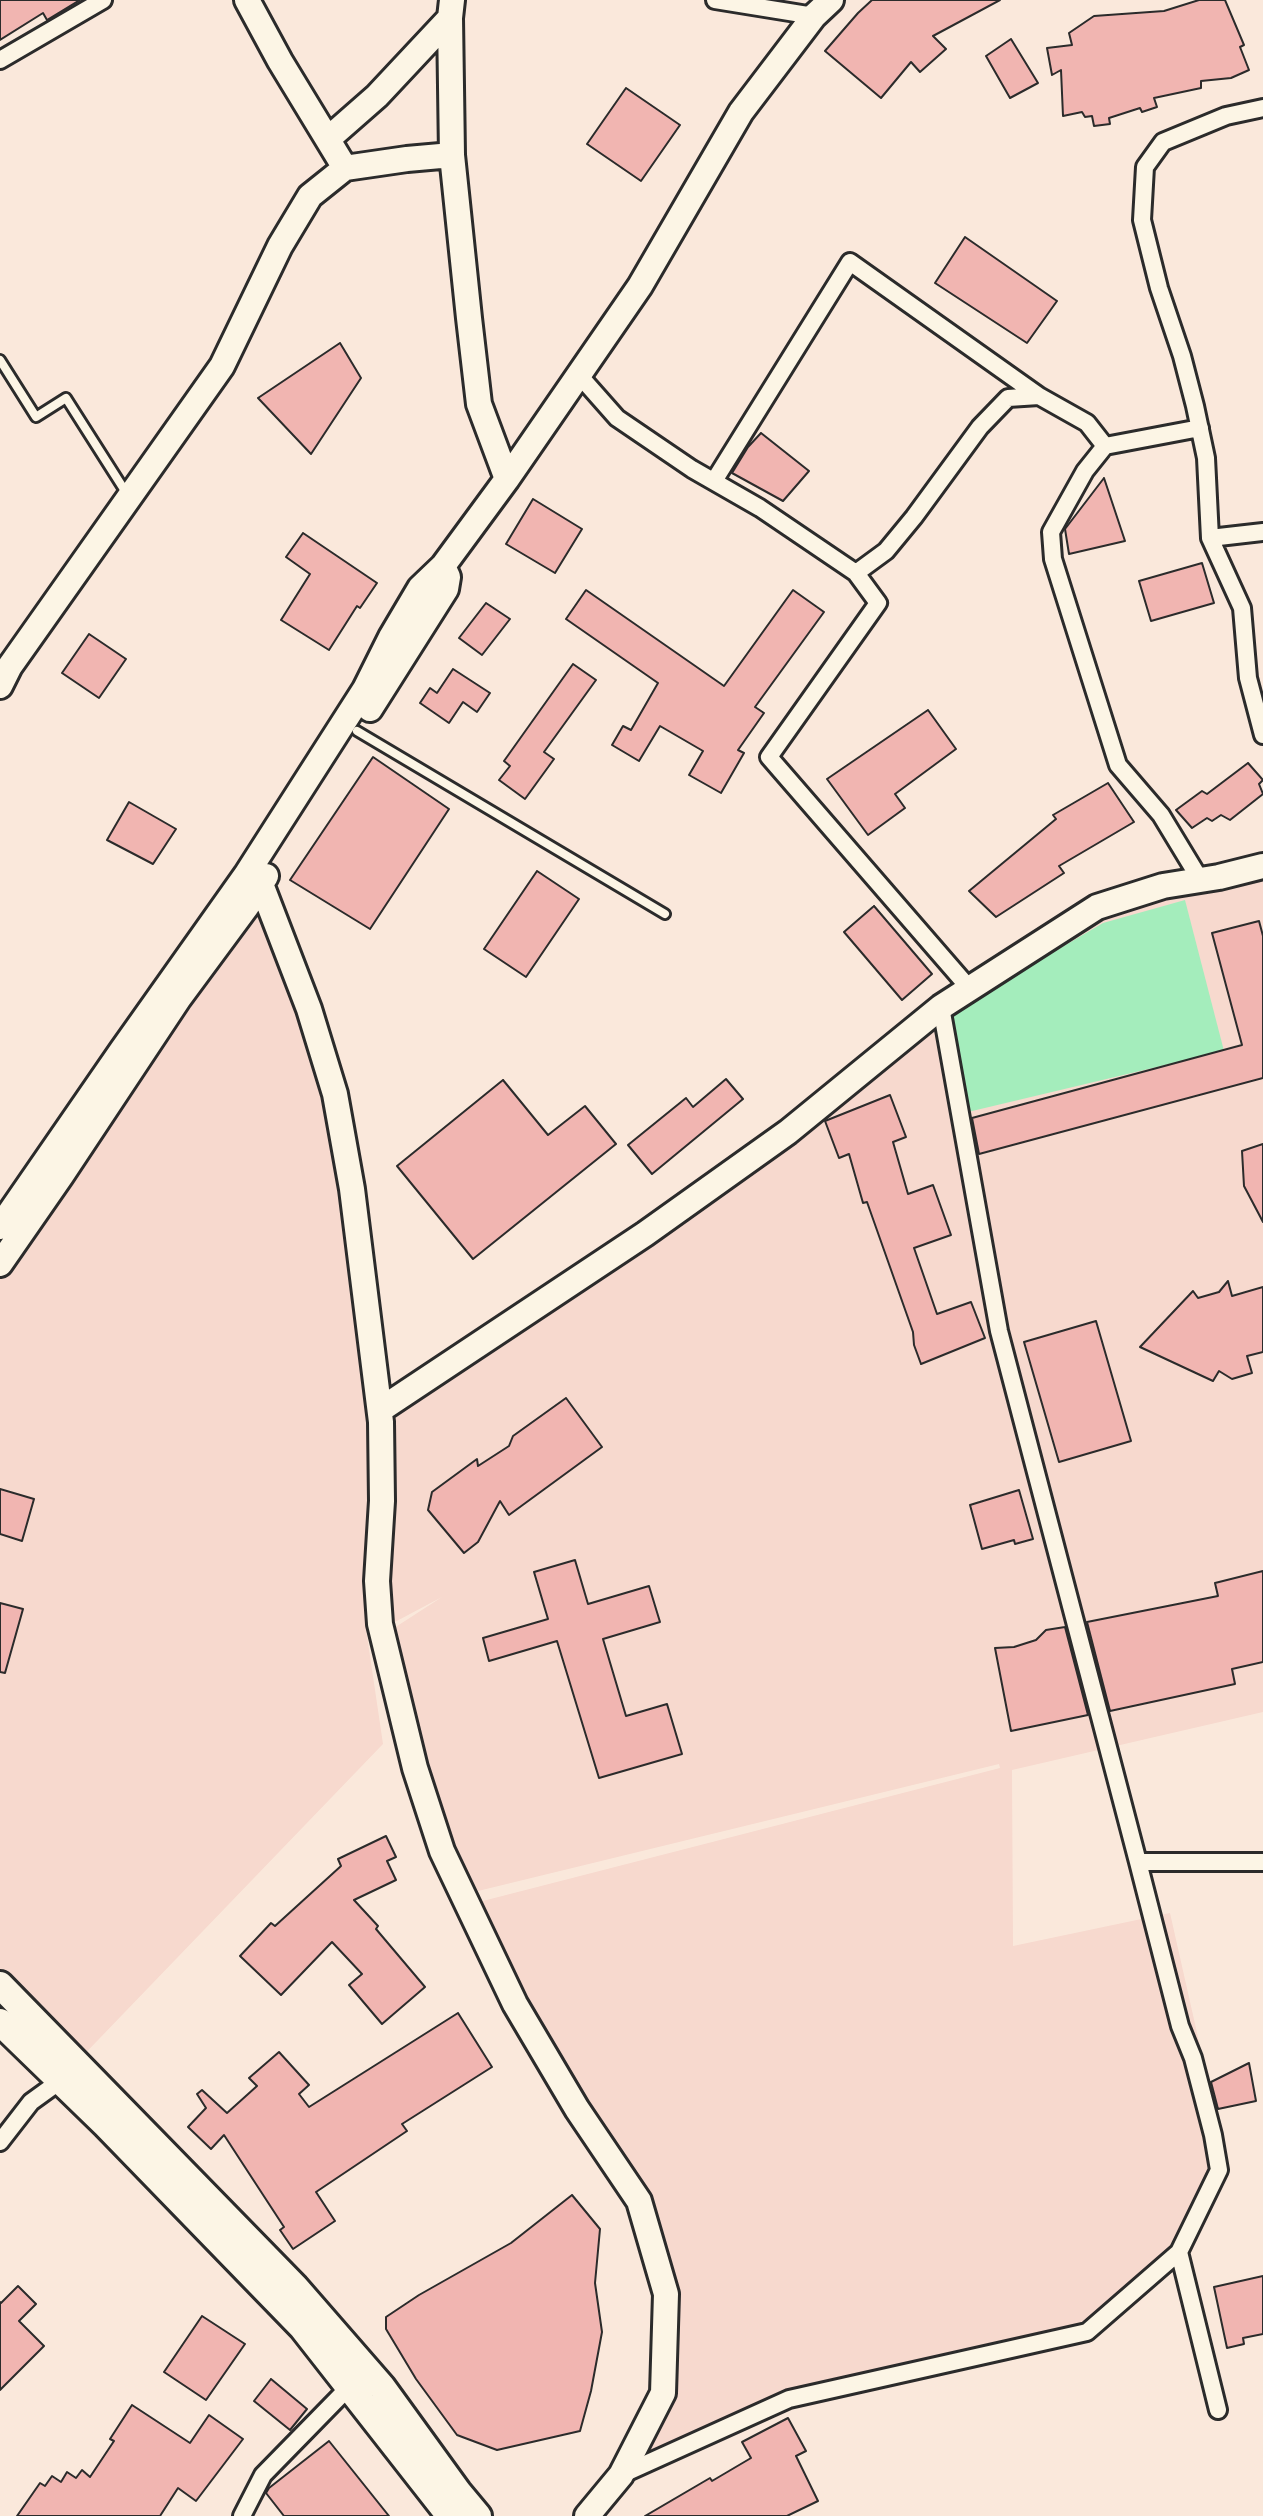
<!DOCTYPE html>
<html>
<head>
<meta charset="utf-8">
<style>
	body { margin:0 }
	canvas { display:block; background:#fae8db }
</style>
</head>
<body>
<canvas width="1263" height="2516"></canvas>
<script>
const g = document.querySelector('canvas').getContext('2d');
g.lineJoin = 'round';
function fill(path, color) { g.fillStyle = color; g.fill(path, 'evenodd'); }
const shape = rows => new Path2D(rows.map(r => 'M' + r).join(''));
function stroke(path, color, width, dash) { g.strokeStyle = color; g.lineWidth = width; g.lineCap = dash ? 'butt' : 'round'; g.setLineDash(dash || []); g.stroke(path); }
fill(shape([
	[1263,879,1263,1712,1012,1770,1013,1946,1170,1913,1223,2148,1226,2179,1190,2255,1097,2334,815,2399,774,2413,632,2477,677,2297,526,2006,475,1903,1000,1768,999,1764,478,1891,439,1823,391,1630,442,1597,393,1623,389,1580,394,1500,392,1409,941,1016,1085,924,1163,895],
	[254,887,328,1097,372,1421,372,1538,363,1574,366,1629,383,1744,73,2066,0,1992,0,1251]
]), '#f7d9ce');
fill(shape([
	[1185,900,1224,1051,968,1112,943,1017,1103,923]
]), '#a4edbc');
const building = shape([
	[0,0,80,0,47,20,43,13,0,40,0,0],
	[872,0,1000,0,933,36,946,49,920,72,911,62,881,98,825,51,858,13,872,0],
	[1199,0,1225,0,1244,45,1240,47,1249,70,1231,78,1201,81,1201,88,1154,98,1157,107,1142,112,1140,108,1109,118,1110,124,1094,126,1092,116,1085,117,1082,112,1063,116,1061,70,1052,75,1047,48,1072,45,1069,33,1094,16,1164,11,1199,0],
	[1011,39,1038,83,1010,98,986,56,1011,39],
	[626,88,680,125,641,181,587,144,626,88],
	[965,237,1057,301,1027,343,935,283,965,237],
	[340,343,361,378,311,454,258,398,340,343],
	[761,433,809,471,783,501,732,473,748,447,761,433],
	[1104,478,1125,541,1069,554,1065,529,1104,478],
	[533,499,582,529,555,573,506,544,533,499],
	[303,533,377,583,360,608,357,606,329,650,281,620,310,574,286,557,303,533],
	[1202,563,1214,603,1151,621,1139,581,1202,563],
	[586,590,724,686,793,590,824,612,755,707,764,713,738,750,744,753,721,793,689,775,703,751,660,726,639,761,612,745,623,726,631,730,658,683,566,619,586,590],
	[486,603,510,619,482,655,459,638,486,603],
	[89,634,126,659,99,698,62,673,89,634],
	[573,664,596,680,544,752,554,759,525,799,499,780,510,766,504,761,573,664],
	[453,669,490,693,477,712,463,702,449,723,420,703,430,688,437,693,453,669],
	[928,710,956,749,895,794,905,808,868,835,827,779,928,710],
	[373,757,449,809,370,929,290,880,373,757],
	[1248,763,1263,780,1259,784,1263,794,1230,820,1221,815,1212,821,1207,818,1192,828,1176,810,1202,791,1207,794,1248,763],
	[1108,783,1134,822,1059,866,1064,873,996,917,969,891,1056,819,1053,815,1108,783],
	[129,802,176,829,153,864,107,840,129,802],
	[537,871,579,899,526,977,484,949,537,871],
	[874,906,932,974,902,1000,844,932,874,906],
	[1259,921,1263,936,1263,1078,979,1154,972,1118,1242,1045,1212,933,1259,921],
	[726,1079,743,1099,652,1174,628,1145,686,1098,693,1107,726,1079],
	[503,1080,548,1135,585,1106,616,1144,473,1259,397,1166,503,1080],
	[890,1095,906,1137,893,1142,908,1194,933,1185,951,1235,914,1248,937,1314,971,1302,985,1338,921,1364,914,1345,913,1332,867,1202,863,1203,849,1154,839,1158,825,1121,890,1095],
	[1263,1144,1263,1222,1244,1186,1242,1151,1263,1144],
	[1228,1281,1232,1296,1263,1287,1263,1352,1247,1356,1252,1373,1232,1379,1219,1371,1213,1381,1140,1347,1193,1291,1198,1298,1219,1292,1228,1281],
	[1096,1321,1131,1441,1059,1462,1024,1342,1096,1321],
	[566,1398,602,1447,509,1515,500,1501,478,1542,464,1553,428,1510,432,1492,477,1459,478,1466,509,1446,513,1436,566,1398],
	[0,1489,34,1499,22,1541,0,1534,0,1489],
	[1019,1490,1033,1539,1015,1544,1014,1540,982,1549,970,1505,1019,1490],
	[575,1560,588,1604,649,1586,660,1622,603,1639,626,1716,667,1704,682,1754,599,1778,557,1641,489,1661,483,1638,548,1619,534,1572,575,1560],
	[1263,1571,1263,1662,1232,1669,1235,1684,1110,1711,1087,1622,1218,1596,1215,1583,1263,1571],
	[0,1603,23,1609,5,1673,0,1672,0,1603],
	[1065,1627,1088,1715,1011,1731,995,1648,1014,1647,1036,1640,1046,1630,1065,1627],
	[386,1836,396,1857,387,1861,396,1880,354,1900,378,1926,376,1929,425,1987,382,2024,349,1985,362,1974,332,1942,281,1995,240,1956,271,1923,275,1926,341,1866,338,1859,386,1836],
	[458,2013,492,2067,402,2124,407,2131,316,2192,335,2221,293,2249,280,2230,284,2227,224,2135,211,2149,188,2127,206,2108,197,2094,202,2090,227,2113,257,2086,249,2078,279,2052,309,2085,299,2094,309,2107,458,2013],
	[1249,2063,1256,2101,1218,2109,1211,2082,1249,2063],
	[572,2195,600,2229,595,2283,602,2332,591,2391,580,2431,497,2450,457,2435,416,2379,386,2329,386,2317,419,2295,511,2243,572,2195],
	[1263,2276,1263,2334,1243,2338,1244,2344,1227,2348,1214,2287,1263,2276],
	[18,2286,36,2304,19,2321,44,2346,0,2390,0,2302,1,2303,18,2286],
	[202,2316,245,2344,206,2400,164,2372,202,2316],
	[271,2379,307,2409,290,2430,254,2401,271,2379],
	[132,2405,190,2443,209,2415,243,2439,196,2501,178,2488,160,2516,17,2516,40,2483,45,2486,52,2476,61,2482,67,2472,76,2478,82,2470,90,2477,114,2441,110,2439,132,2405],
	[788,2418,806,2451,796,2456,818,2501,787,2516,645,2516,710,2478,712,2481,751,2458,742,2442,788,2418],
	[329,2441,389,2516,284,2516,266,2493,269,2488,329,2441]
]);
fill(building, '#f1b5b1');
stroke(building, '#2b2b2b', 2);
const lane = shape([
	[0,360,36,417,66,398,127,494],
	[357,731,665,914]
]);
const street = shape([
	[715,0,814,16],
	[0,60,103,0],
	[1263,108,1226,116,1163,142,1145,167,1142,220,1159,288,1182,356,1195,406,1206,458,1210,538,1242,608,1248,678,1263,735],
	[579,375,617,418,692,469,760,508,856,573,886,551,914,517,980,427,1008,398,1039,396,1087,423,1105,446,1200,428],
	[1105,446,1085,471,1051,532,1053,559,1118,765,1161,815,1201,881],
	[714,481,850,262,1039,396],
	[1210,538,1263,532],
	[856,573,878,603,769,757,970,989],
	[941,1007,999,1331,1138,1862],
	[0,2142,31,2102,60,2081],
	[1179,2252,1218,2410],
	[621,2475,789,2399,1087,2332,1179,2252,1219,2170,1213,2135,1193,2058,1180,2026,1138,1862,1263,1862],
	[242,2516,263,2475,350,2386]
]);
const secondary = shape([
	[247,0,280,61,345,168],
	[452,0,450,18,452,155,469,318,479,404,507,479],
	[328,139,377,96,450,18],
	[0,686,10,666,222,366,280,246,310,196,345,168,407,159,452,155],
	[370,709,446,589,448,577,443,566],
	[246,875,261,884,309,1009,335,1094,352,1189,381,1422,382,1501,377,1581,380,1624,415,1768,442,1851,515,2004,577,2109,639,2201,666,2294,663,2393,621,2475,587,2516],
	[0,1227,122,1050,246,875,365,689,391,637,420,588,443,566,507,479,640,286,741,112,814,16,831,0],
	[0,1264,61,1176,179,998,247,906,266,876],
	[380,1410,645,1234,788,1132,941,1007,1097,907,1163,886,1219,877,1263,866]
]);
const primary = shape([
	[0,1985,295,2287,382,2387,458,2492,478,2516],
	[0,2022,106,2125,302,2327,450,2516]
]);
stroke(lane, '#2b2b2b', 14);
stroke(street, '#2b2b2b', 22);
stroke(secondary, '#2b2b2b', 30);
stroke(primary, '#2b2b2b', 32);
stroke(lane, '#fcf5e5', 8);
stroke(street, '#fcf5e5', 16);
stroke(secondary, '#fcf5e5', 24);
stroke(primary, '#fcf5e5', 26);
</script>
</body>
</html>
